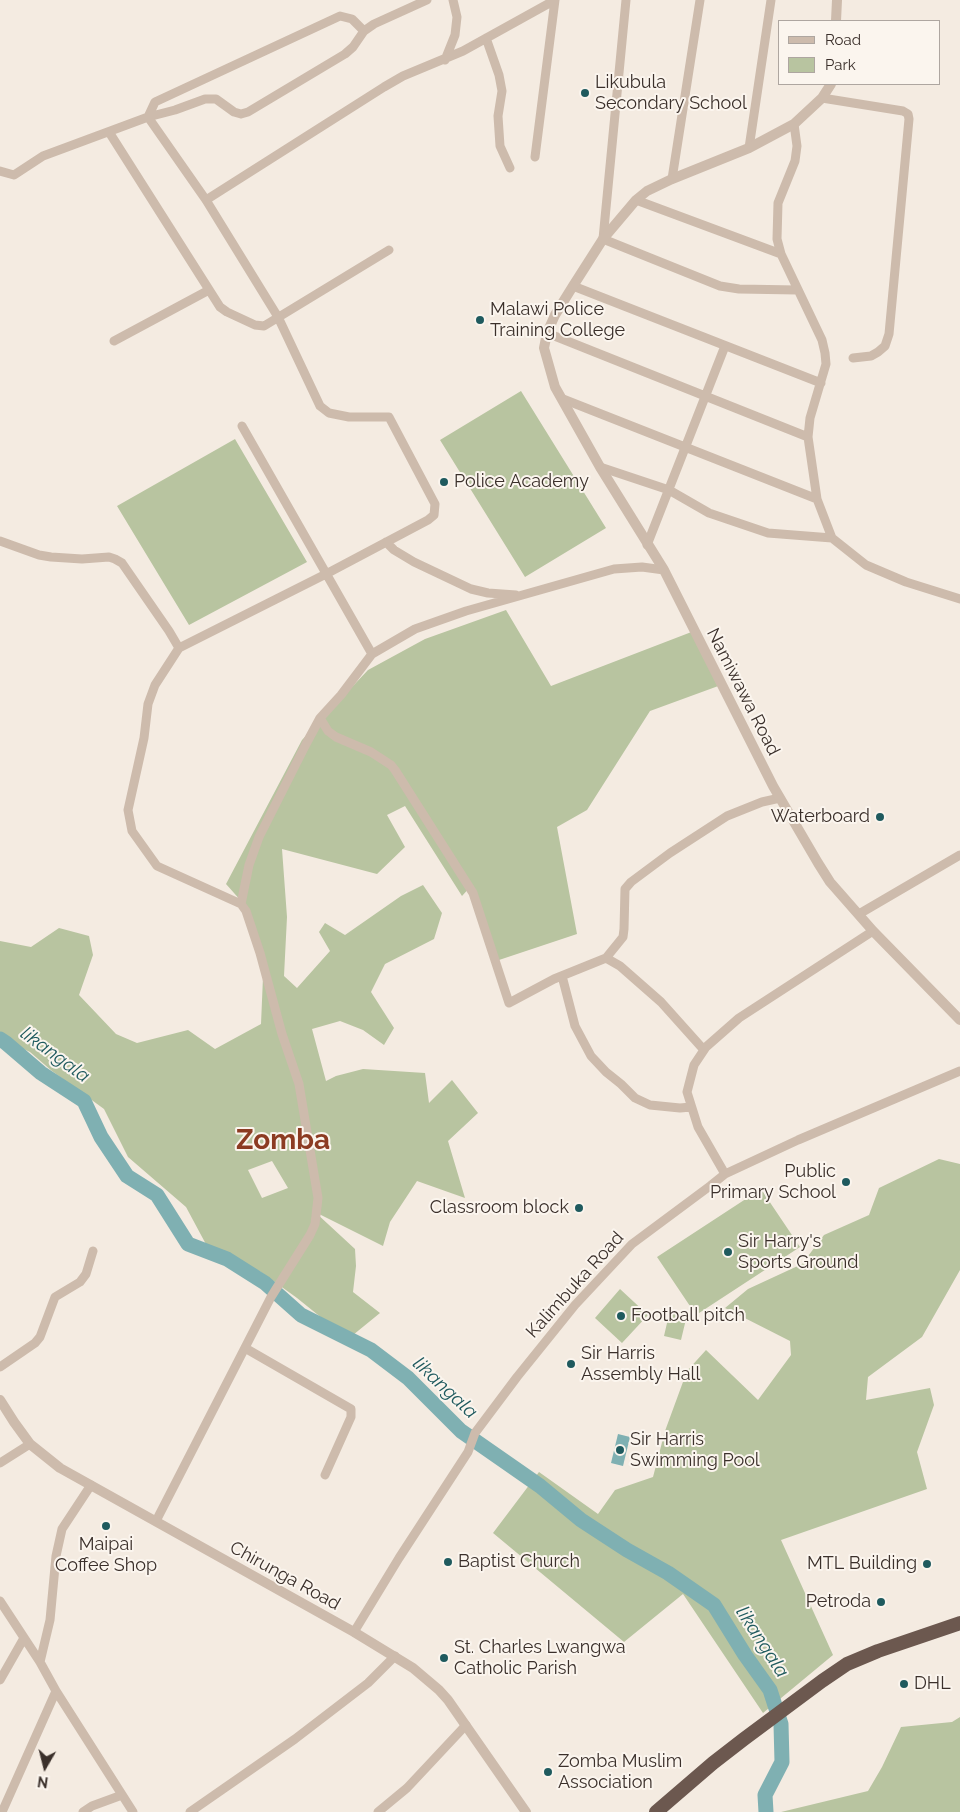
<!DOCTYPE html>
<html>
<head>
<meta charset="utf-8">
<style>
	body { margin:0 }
	#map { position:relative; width:960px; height:1812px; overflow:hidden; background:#f4ebe1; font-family:Raleway,sans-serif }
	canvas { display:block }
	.legend { position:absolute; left:778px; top:20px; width:162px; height:65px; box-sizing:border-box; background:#fbf5ee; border:1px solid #aea6a0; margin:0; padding:6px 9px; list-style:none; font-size:15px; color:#3b302b }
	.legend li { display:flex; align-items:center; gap:10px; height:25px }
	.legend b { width:25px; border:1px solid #aea6a0 }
	.north { position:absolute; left:20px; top:1742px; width:50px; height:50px; -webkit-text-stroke:4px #fbf5ee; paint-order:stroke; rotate:188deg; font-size:14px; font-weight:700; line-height:20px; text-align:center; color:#3b302b }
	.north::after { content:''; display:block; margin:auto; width:18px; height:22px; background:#3b302b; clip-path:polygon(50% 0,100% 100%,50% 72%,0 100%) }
</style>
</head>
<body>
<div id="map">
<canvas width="960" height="1812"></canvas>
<ul class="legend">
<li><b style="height:6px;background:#cdbbac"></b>Road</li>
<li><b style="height:14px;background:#b8c4a0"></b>Park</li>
</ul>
<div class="north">N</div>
</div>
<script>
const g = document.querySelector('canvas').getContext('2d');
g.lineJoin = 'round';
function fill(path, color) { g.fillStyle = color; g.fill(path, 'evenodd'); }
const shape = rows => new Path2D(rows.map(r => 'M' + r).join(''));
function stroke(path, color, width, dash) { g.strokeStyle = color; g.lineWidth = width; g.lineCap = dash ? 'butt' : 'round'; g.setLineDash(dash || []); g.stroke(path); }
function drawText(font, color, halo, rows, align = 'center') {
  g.font = font + ' Raleway,sans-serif'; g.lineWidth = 4; g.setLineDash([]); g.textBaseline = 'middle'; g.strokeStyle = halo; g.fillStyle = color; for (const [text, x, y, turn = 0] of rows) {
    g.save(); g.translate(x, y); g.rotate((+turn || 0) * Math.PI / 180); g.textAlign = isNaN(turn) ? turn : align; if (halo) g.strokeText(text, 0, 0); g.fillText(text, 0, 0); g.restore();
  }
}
fill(shape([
	[521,391,606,528,525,577,440,440],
	[235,439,307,562,189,625,117,506],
	[506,610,551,686,694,631,721,685,650,711,587,810,557,827,577,934,496,961,472,885,462,896,405,806,387,815,405,847,377,874,282,849,287,917,284,976,297,988,330,951,319,932,325,923,345,935,401,896,423,885,442,913,434,939,385,964,371,992,394,1028,384,1045,363,1030,340,1021,312,1029,326,1081,336,1076,363,1069,425,1073,429,1103,452,1080,478,1113,448,1141,465,1198,417,1181,390,1222,383,1246,315,1212,355,1249,356,1266,353,1292,380,1313,353,1335,333,1327,297,1298,261,1272,208,1248,186,1207,128,1157,104,1109,52,1071,30,1052,0,1038,0,941,31,947,59,928,89,936,93,955,79,995,116,1034,137,1043,188,1030,215,1049,261,1024,263,977,242,902,226,884,302,740,368,670,425,639],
	[272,1161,288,1188,262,1198,248,1170],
	[939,1159,960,1164,960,1270,922,1337,868,1377,866,1400,930,1388,934,1405,917,1452,927,1489,781,1540,833,1655,763,1713,683,1594,624,1642,493,1533,539,1472,598,1514,615,1490,653,1477,665,1431,687,1371,706,1350,758,1400,791,1355,790,1341,725,1308,748,1289,802,1264,824,1235,869,1215,879,1188],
	[761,1189,800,1247,696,1315,657,1257],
	[620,1289,648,1315,622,1343,595,1318],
	[670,1310,687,1315,681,1340,664,1336],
	[960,1717,960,1812,781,1812,868,1791,882,1767,901,1727,952,1722]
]), '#b8c4a0');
fill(shape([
	[618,1434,630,1437,623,1466,611,1463]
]), '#7fb0b2');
stroke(shape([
	[0,1039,6,1043,41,1073,84,1101,101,1137,127,1176,157,1195,188,1244,227,1259,265,1283,301,1315,371,1350,408,1378,461,1431,540,1486,581,1520,627,1550,668,1573,714,1605,745,1655,770,1690,781,1724,782,1762,765,1795,766,1812]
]), '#7fb0b2', 15);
stroke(shape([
	[626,0,603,239,720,286,739,289,797,290],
	[486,38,499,75,502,91,498,116,500,146,510,168],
	[445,60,455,35,457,17,453,0],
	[822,98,903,111,908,114,909,119,889,334,885,346,878,352,871,356,853,358],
	[794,124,797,146,795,161,778,203,777,239,781,254,822,340,825,353,826,364,810,418,808,437,817,499,832,538,866,565,906,582,960,599],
	[109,132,220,307,227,312,255,325,264,326,389,250],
	[749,148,771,0],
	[535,157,555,0],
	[0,171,14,175,43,156,148,117,175,110,205,99,216,99,234,112,241,114,248,112,345,54,353,47,364,31,374,24,427,0],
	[672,179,700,0],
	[206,200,384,87,403,76,463,51,555,0],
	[636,200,781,254],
	[573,286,821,383],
	[547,333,808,437],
	[114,341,209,290],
	[563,399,817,499],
	[242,426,372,654],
	[600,467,669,490,709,513,768,533,832,538],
	[0,541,39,555,51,557,82,559,109,557,115,559,122,563,169,631,179,648,326,574,428,520,434,515,435,504,389,417,349,417,329,413,320,406,278,317,206,200,148,117,155,102,340,16,352,19,364,31],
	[386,542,394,550,414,562,471,589,488,593,516,595],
	[647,545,725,346],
	[179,648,155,685,148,704,144,738,128,810,132,831,157,866,241,904],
	[320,718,328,731,336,737,371,752,391,765,395,770,473,893,509,1003,554,979,606,958,623,937,624,929,625,889,631,882,670,853,727,816,762,802,780,798],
	[859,914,960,855],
	[606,958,620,966,661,1002,704,1050],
	[562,976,575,1026,591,1056,606,1072,621,1084,635,1098,650,1105,680,1108,691,1107],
	[725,1174,698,1127,687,1092,694,1065,706,1047,739,1018,873,931],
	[245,1348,351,1409,351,1417,325,1475],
	[0,1367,35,1343,40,1337,55,1297,80,1282,86,1274,93,1251],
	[0,1463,30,1444],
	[156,1521,271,1297,310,1235,315,1224,318,1198,299,1084,282,1034,260,953,246,911,241,904,249,865,259,837,306,744,320,718,341,695,372,654,415,629,466,611,614,569,642,567,664,570],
	[0,1601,40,1662,56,1691,133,1812],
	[354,1632,399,1558,468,1452,475,1433,517,1377,575,1305,632,1244,710,1186,725,1174,798,1140,960,1071],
	[40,1662,50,1620,56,1556,62,1529,91,1485],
	[0,1680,24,1638],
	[2,1812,56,1691],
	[83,1812,92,1806,122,1795],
	[190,1812,295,1739,368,1683,395,1656],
	[378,1812,407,1788,466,1725]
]), '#cdbbac', 9);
stroke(shape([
	[836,21,837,0],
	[831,84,822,98,794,124,749,148,672,179,647,191,636,200,603,239,573,286,555,315,547,333,544,348,555,387,600,467,664,570,773,786,818,863,830,882,873,931,960,1020],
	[0,1400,14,1422,30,1444,60,1468,354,1632,413,1668,439,1690,448,1700,526,1812]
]), '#cdbbac', 10);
stroke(shape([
	[656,1812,713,1763,744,1739,822,1681,847,1664,878,1651,960,1623]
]), '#6c584f', 14);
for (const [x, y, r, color] of [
	[585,93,5,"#1f5a5e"],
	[480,320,5,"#1f5a5e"],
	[444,482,5,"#1f5a5e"],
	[880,817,5,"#1f5a5e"],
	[846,1182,5,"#1f5a5e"],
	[579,1208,5,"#1f5a5e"],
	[728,1252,5,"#1f5a5e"],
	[621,1316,5,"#1f5a5e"],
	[571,1364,5,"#1f5a5e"],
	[620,1450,5,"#1f5a5e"],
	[106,1526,5,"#1f5a5e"],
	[448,1562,5,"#1f5a5e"],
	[927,1564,5,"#1f5a5e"],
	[881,1602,5,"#1f5a5e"],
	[444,1658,5,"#1f5a5e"],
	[904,1684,5,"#1f5a5e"],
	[548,1772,5,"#1f5a5e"]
]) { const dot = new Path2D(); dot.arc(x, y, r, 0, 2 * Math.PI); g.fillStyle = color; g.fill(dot); stroke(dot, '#fbf5ee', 2); }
drawText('18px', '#3b302b', '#fbf5ee', [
	["Likubula",595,83],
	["Secondary School",595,104],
	["Malawi Police",490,310],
	["Training College",490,331],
	["Police Academy",454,482],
	["Waterboard",870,817,"right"],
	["Public",836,1172,"right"],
	["Primary School",836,1193,"right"],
	["Classroom block",569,1208,"right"],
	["Sir Harry's",738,1242],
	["Sports Ground",738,1263],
	["Football pitch",631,1316],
	["Sir Harris",581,1354],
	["Assembly Hall",581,1375],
	["Sir Harris",630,1440],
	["Swimming Pool",630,1461],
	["Maipai",106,1545,"center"],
	["Coffee Shop",106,1566,"center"],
	["Baptist Church",458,1562],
	["MTL Building",917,1564,"right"],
	["Petroda",871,1602,"right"],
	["St. Charles Lwangwa",454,1648],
	["Catholic Parish",454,1669],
	["DHL",914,1684],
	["Zomba Muslim",558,1762],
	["Association",558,1783]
], 'left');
drawText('18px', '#3b302b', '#fbf5ee', [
	["Namiwawa Road",743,692,63],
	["Kalimbuka Road",575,1285,-48],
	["Chirunga Road",285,1576,29]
]);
drawText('italic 19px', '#1f5a5e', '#fbf5ee', [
	["likangala",55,1055,36],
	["likangala",445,1388,43],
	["likangala",762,1642,57]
]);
drawText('bold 28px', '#8c3b22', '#fbf5ee', [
	["Zomba",283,1141]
]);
</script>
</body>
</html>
